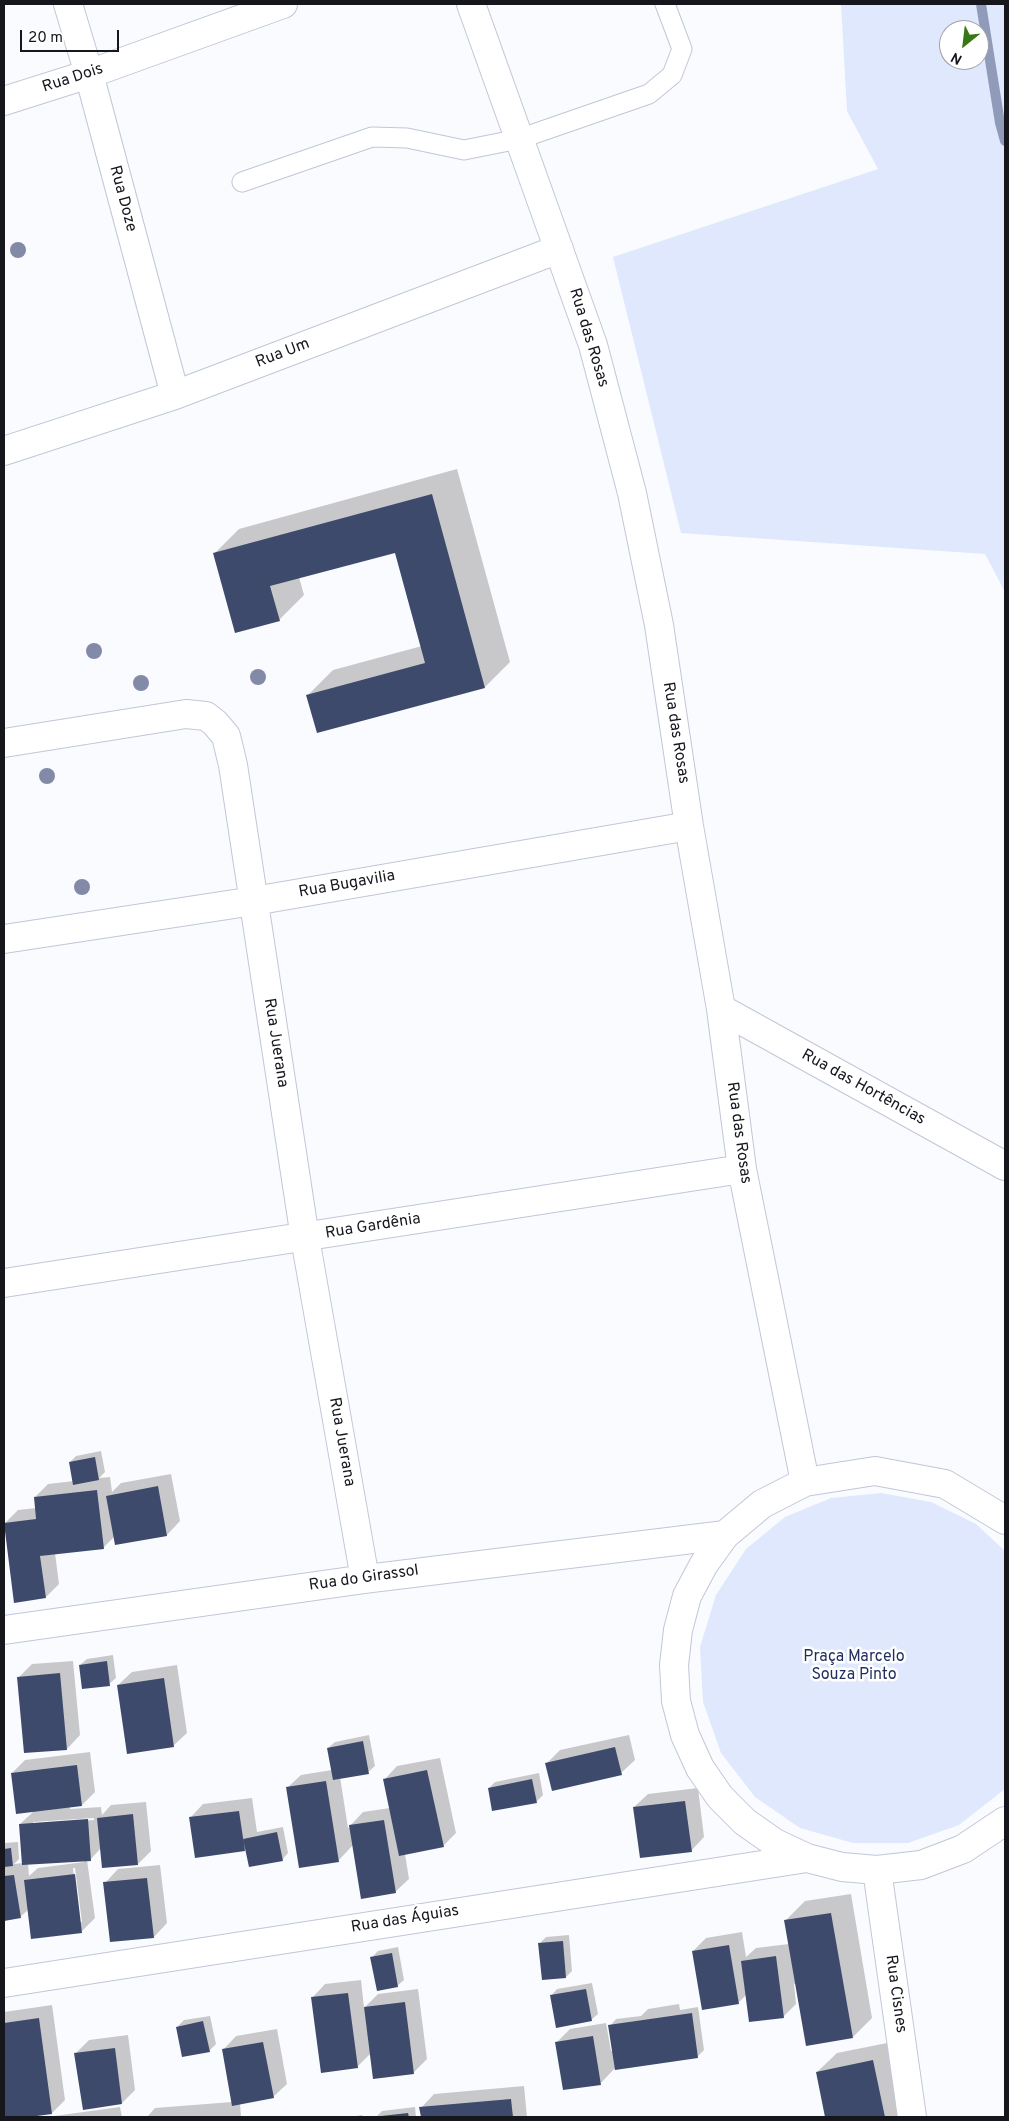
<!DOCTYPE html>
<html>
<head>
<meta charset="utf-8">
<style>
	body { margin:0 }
	#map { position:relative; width:1009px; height:2121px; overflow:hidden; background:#fafbfe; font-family:Overpass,sans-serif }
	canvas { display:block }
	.frame { position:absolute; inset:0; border:5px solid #15171d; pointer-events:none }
	.north { position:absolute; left:939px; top:20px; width:50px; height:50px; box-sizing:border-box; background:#fff; border:1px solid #a1a2a5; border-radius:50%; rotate:209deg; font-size:14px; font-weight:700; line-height:20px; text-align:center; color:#15171d }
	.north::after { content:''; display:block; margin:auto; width:18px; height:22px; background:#377815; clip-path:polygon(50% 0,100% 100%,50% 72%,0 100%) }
	.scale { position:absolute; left:20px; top:30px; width:99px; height:22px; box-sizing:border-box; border:2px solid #15171d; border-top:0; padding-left:6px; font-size:15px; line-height:18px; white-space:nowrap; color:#15171d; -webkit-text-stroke:4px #fff; paint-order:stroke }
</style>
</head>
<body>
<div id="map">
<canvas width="1009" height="2121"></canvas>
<div class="frame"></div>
<div class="north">N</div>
<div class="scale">20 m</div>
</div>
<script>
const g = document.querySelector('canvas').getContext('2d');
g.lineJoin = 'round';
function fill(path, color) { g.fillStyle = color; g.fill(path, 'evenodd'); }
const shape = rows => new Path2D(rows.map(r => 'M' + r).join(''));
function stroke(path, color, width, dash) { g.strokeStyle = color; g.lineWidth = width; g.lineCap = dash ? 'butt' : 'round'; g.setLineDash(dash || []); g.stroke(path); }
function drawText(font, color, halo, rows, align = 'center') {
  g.font = font + ' Overpass,sans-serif'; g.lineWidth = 5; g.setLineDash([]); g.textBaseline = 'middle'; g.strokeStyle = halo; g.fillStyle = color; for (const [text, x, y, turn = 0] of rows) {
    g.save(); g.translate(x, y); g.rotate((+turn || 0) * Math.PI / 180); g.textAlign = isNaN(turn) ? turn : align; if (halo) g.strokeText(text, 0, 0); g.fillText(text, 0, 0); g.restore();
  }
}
fill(shape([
	[841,4,1005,4,1005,592,985,554,681,533,613,257,878,169,847,111],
	[949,30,979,30,979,60,949,60],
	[881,1493,931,1502,976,1524,1005,1551,1005,1789,959,1825,908,1843,853,1843,800,1828,755,1797,721,1753,703,1702,700,1647,716,1595,746,1549,785,1517,831,1498]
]), '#dfe8fd');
fill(shape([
	[457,469,510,662,485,687,308,695,333,670,422,646,395,551,299,577,304,595,279,620,214,554,239,529],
	[101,1451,105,1472,99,1478,110,1477,112,1492,121,1483,171,1474,180,1521,167,1535,115,1536,103,1548,55,1553,59,1584,46,1597,4,1524,18,1510,36,1508,35,1497,48,1484,74,1481,70,1462,76,1456],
	[113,1655,116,1678,109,1684,80,1665,87,1659],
	[73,1661,80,1735,67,1749,18,1678,32,1664],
	[177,1665,187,1733,173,1746,118,1685,132,1672],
	[369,1735,375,1766,368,1772,340,1777,348,1828,363,1812,390,1808,384,1780,397,1766,440,1758,456,1833,443,1846,405,1854,409,1879,395,1892,353,1845,338,1861,287,1788,301,1775,332,1770,328,1748,335,1742],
	[629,1735,635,1760,621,1773,547,1763,560,1750],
	[90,1752,95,1792,82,1805,70,1806,70,1809,101,1807,102,1815,111,1805,146,1802,151,1851,138,1864,101,1848,90,1860,87,1860,95,1918,81,1932,29,1909,20,1917,4,1919,4,1843,18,1842,19,1859,14,1864,23,1863,20,1824,34,1811,12,1773,25,1760],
	[94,1818,94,1820,33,1824,33,1822],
	[84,1860,84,1862,38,1868,29,1876,28,1864],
	[73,1868,75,1868,82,1922,79,1922],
	[539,1773,543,1795,537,1801,489,1788,495,1782],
	[698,1788,704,1837,691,1851,634,1807,648,1794],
	[252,1798,257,1832,283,1827,288,1853,282,1860,246,1848,244,1850,190,1818,203,1804],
	[160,1865,167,1923,154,1937,112,1941,105,1883,118,1869],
	[851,1894,872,2018,853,2037,796,1984,794,1984,796,2004,783,2017,747,1994,738,2003,693,1951,706,1938,742,1932,746,1957,756,1948,789,1944,785,1921,805,1901],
	[569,1935,572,1971,566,1977,539,1944,546,1937],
	[398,1947,404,1980,397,1986,372,1957,378,1951],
	[361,1980,364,2008,378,1994,418,1989,427,2059,413,2073,371,2053,357,2067,312,1998,325,1984],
	[592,1983,598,2014,591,2020,551,1996,557,1989],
	[679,2004,680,2010,698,2007,704,2050,697,2057,614,2069,601,2083,557,2042,570,2029,606,2023,611,2051,613,2051,610,2026,616,2019,641,2016,648,2009],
	[52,2005,65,2100,52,2113,4,2117,4,2012],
	[210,2016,216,2044,209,2051,177,2027,184,2020],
	[277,2029,287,2084,273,2097,240,2103,241,2117,147,2117,155,2108,232,2102,223,2050,236,2036],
	[128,2035,135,2090,122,2103,76,2053,89,2040],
	[892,2042,908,2117,827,2117,817,2072,837,2053],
	[524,2086,527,2117,422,2117,421,2108,434,2094],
	[120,2107,122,2117,47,2117],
	[415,2107,416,2117,376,2117,382,2111],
	[362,2115,363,2117,351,2117]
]), '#0003');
stroke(shape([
	[981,4,1000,123,1005,141]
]), '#909bba', 10);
fill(shape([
	[432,494,485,688,317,733,306,695,425,663,395,553,270,586,280,621,235,633,213,553],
	[95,1457,99,1480,73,1485,69,1462],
	[158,1486,167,1536,115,1545,106,1496],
	[97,1490,104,1549,40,1556,46,1598,14,1603,4,1523,36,1519,34,1497],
	[107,1661,110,1686,82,1689,79,1665],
	[60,1673,67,1750,24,1753,17,1677],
	[164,1678,174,1747,127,1754,117,1685],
	[363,1741,369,1774,333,1780,327,1748],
	[615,1747,622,1775,552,1791,545,1763],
	[77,1765,82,1806,16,1814,11,1773],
	[427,1770,444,1847,399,1856,383,1779],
	[532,1779,537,1803,492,1811,488,1788],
	[326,1781,339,1862,299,1868,286,1787],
	[685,1801,692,1852,640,1858,633,1807],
	[239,1811,245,1851,195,1858,189,1817],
	[133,1814,138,1865,102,1868,97,1818],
	[88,1819,91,1861,22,1865,19,1824],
	[384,1820,396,1893,361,1899,349,1825],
	[277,1832,283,1861,249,1867,243,1839],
	[11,1848,13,1866,4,1867,4,1849],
	[75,1874,82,1933,31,1939,24,1880],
	[14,1875,21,1918,4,1921,4,1876],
	[147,1878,154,1938,110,1942,103,1882],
	[831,1913,853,2038,806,2046,784,1920],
	[563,1941,566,1978,542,1980,538,1943],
	[729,1945,739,2004,702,2010,692,1951],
	[392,1953,398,1987,377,1991,370,1957],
	[776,1956,784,2018,749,2022,741,1961],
	[586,1989,592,2021,556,2028,550,1995],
	[348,1993,358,2068,321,2073,311,1997],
	[405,2002,414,2074,373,2079,364,2007],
	[692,2013,698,2058,615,2070,608,2025],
	[39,2018,52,2114,29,2117,4,2117,4,2023],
	[203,2021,210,2052,182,2057,176,2027],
	[593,2036,601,2085,563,2090,555,2042],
	[263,2042,274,2098,232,2106,222,2049],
	[115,2048,122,2104,83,2110,74,2053],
	[873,2060,885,2117,825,2117,816,2072],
	[511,2099,513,2117,421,2117,419,2107],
	[408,2113,409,2117,381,2117,381,2116]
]), '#3d4a6b');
const lane = shape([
	[242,182,372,137,407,138,464,150,519,139,649,94,672,75,682,49,665,4]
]);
const street = shape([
	[68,4,89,74,175,395],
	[471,4,593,345,632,493,659,625,689,826,721,1009,742,1169,805,1482],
	[4,101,89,74,283,4],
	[4,451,175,395,559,249],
	[4,743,186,714,206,716,215,723,226,736,233,765,305,1238,365,1579],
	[4,939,254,901,689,826],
	[721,1009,1005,1166],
	[4,1283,742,1169],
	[1005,1520,945,1484,875,1471,805,1482,762,1504,725,1535,704,1564,687,1596,678,1630,674,1665,676,1701,685,1735,700,1768,720,1797,745,1822,775,1843,807,1858,842,1867,877,1870,921,1865,963,1849,1005,1821],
	[4,1630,365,1579,725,1535],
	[877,1870,912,2117],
	[4,1983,807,1858]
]);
stroke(lane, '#c1c7d8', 21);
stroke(street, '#c1c7d8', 30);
stroke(lane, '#fff', 19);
stroke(street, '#fff', 28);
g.fillStyle = '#828aa7';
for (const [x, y] of [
	[18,250],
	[94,651],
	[258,677],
	[141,683],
	[47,776],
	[82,887]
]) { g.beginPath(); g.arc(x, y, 8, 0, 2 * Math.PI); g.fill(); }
drawText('16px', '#15171d', '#fff', [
	["Rua Dois",73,79,-18],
	["Rua Doze",122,199,75],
	["Rua das Rosas",588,338,73],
	["Rua Um",283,354,-21],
	["Rua das Rosas",675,733,81],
	["Rua Bugavilia",347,885,-10],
	["Rua Juerana",275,1043,81],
	["Rua das Hortências",863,1088,29],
	["Rua das Rosas",738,1133,82],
	["Rua Gardênia",373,1227,-9],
	["Rua Juerana",341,1442,80],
	["Rua do Girassol",364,1579,-8],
	["Rua das Águias",405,1920,-9],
	["Rua Cisnes",895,1994,82]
]);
drawText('16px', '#1f2e5f', '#fff', [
	["Praça Marcelo",854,1658],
	["Souza Pinto",854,1676]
]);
</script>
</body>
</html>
